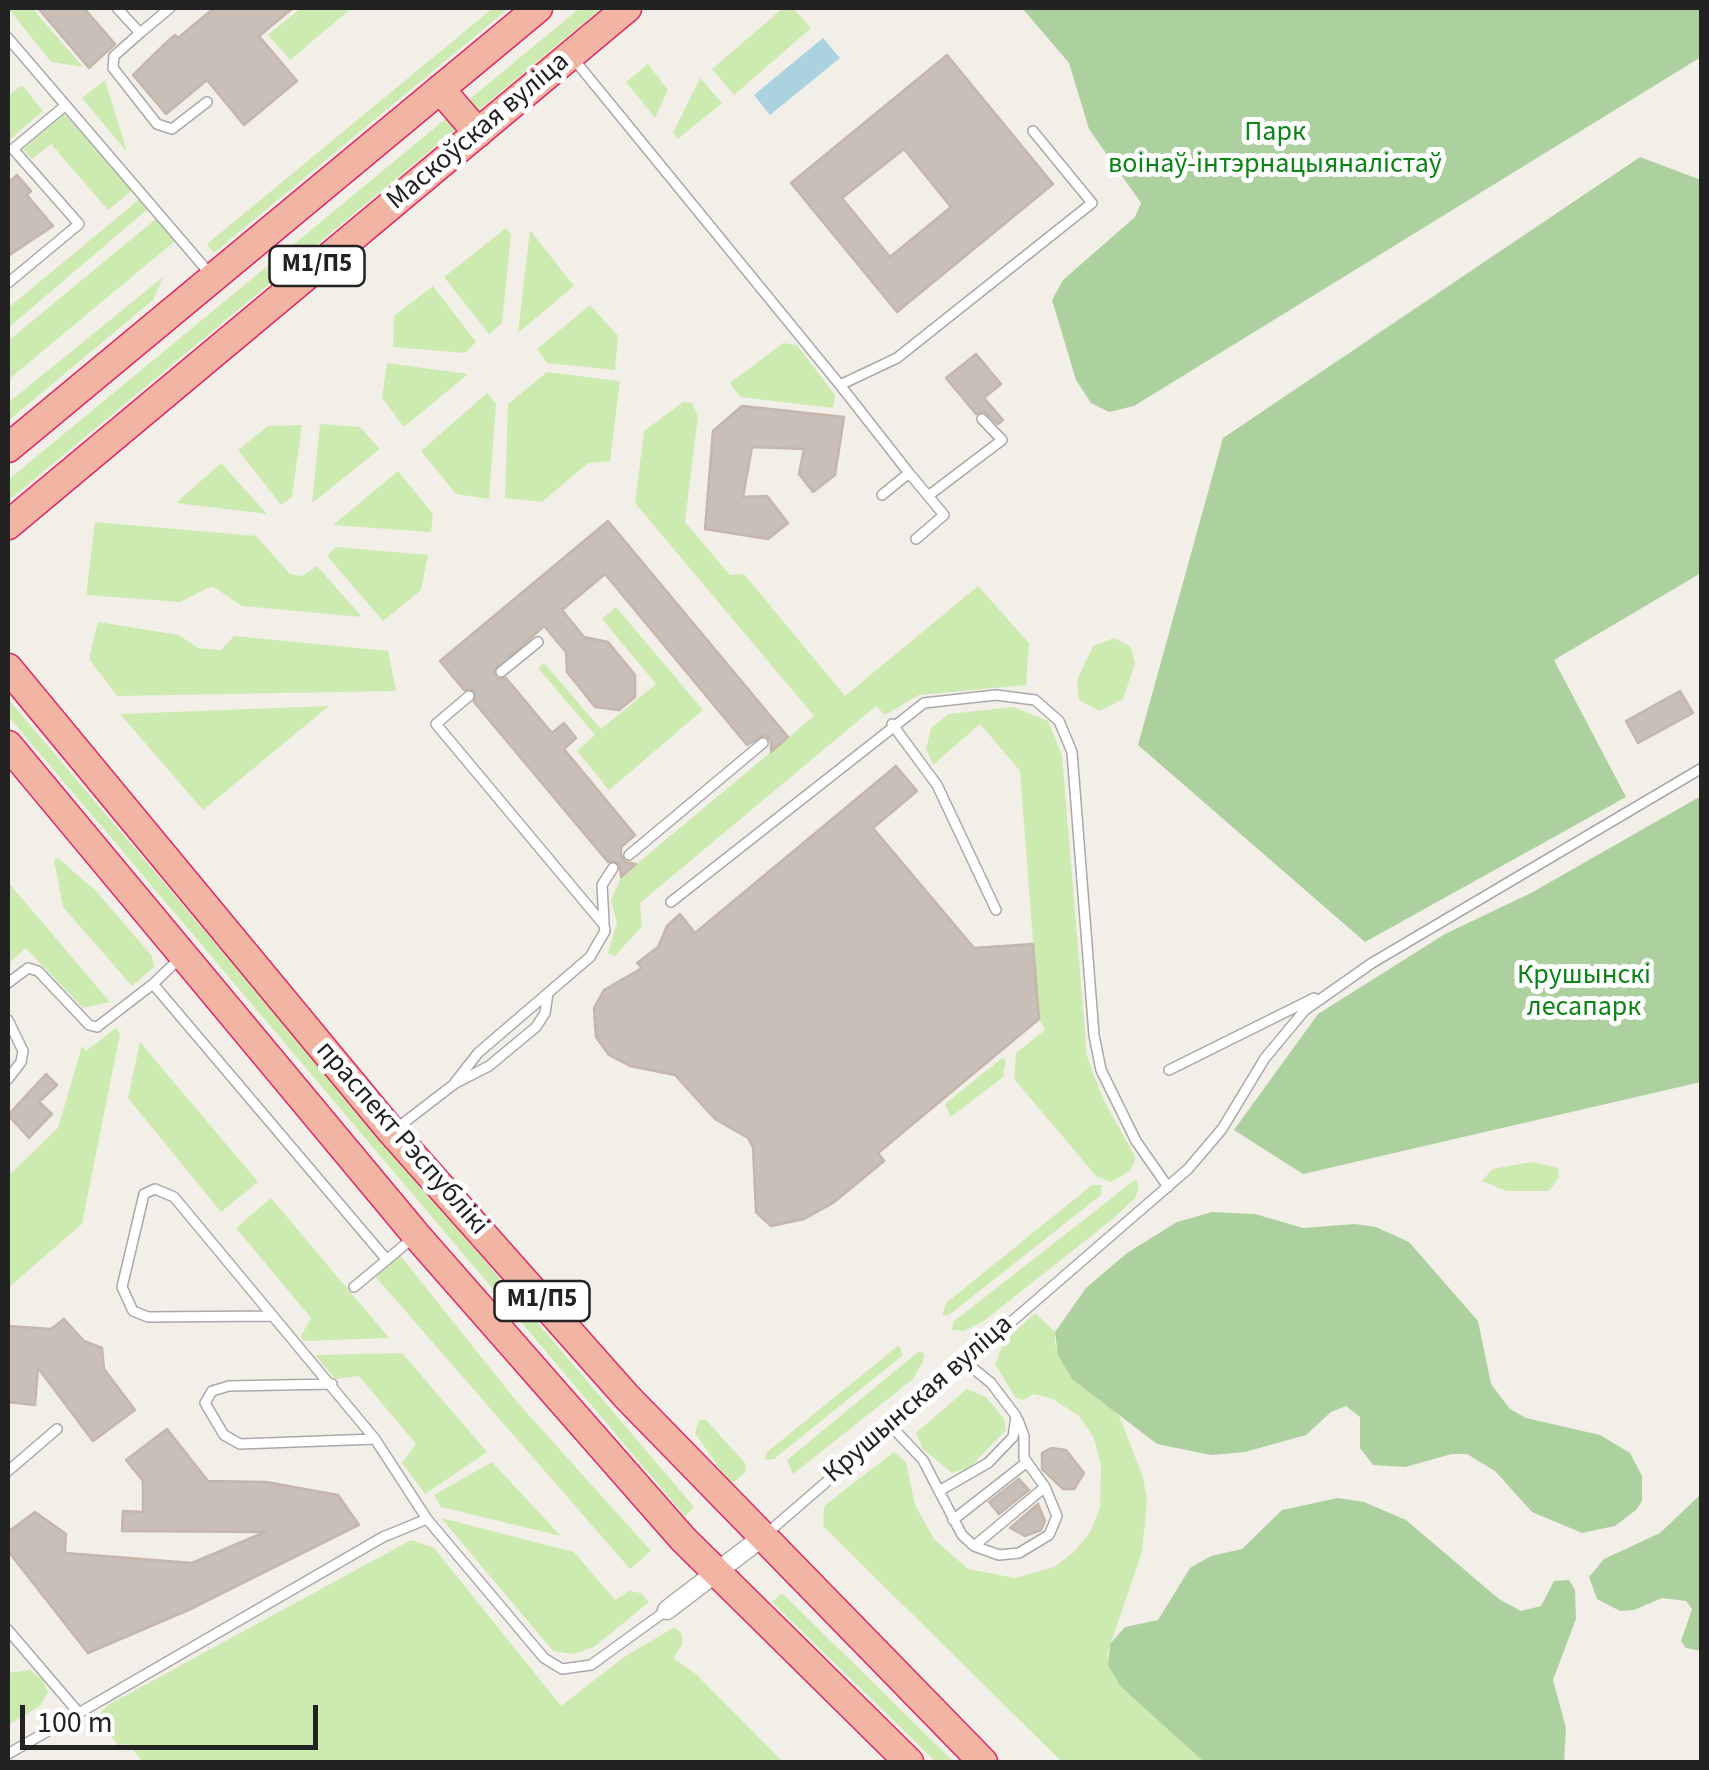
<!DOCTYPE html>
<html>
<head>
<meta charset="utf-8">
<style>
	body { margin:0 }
	#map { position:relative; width:1709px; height:1770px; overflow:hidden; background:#f2efe9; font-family:"Source Sans 3",sans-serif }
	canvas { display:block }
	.frame { position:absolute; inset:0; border:10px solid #222; pointer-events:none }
	.scale { position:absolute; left:20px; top:1705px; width:298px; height:45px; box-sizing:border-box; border:5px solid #222; border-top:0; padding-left:12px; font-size:30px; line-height:35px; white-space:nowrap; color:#222; -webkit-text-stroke:8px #fff; paint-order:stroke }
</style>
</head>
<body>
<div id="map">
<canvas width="1709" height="1770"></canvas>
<div class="frame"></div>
<div class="scale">100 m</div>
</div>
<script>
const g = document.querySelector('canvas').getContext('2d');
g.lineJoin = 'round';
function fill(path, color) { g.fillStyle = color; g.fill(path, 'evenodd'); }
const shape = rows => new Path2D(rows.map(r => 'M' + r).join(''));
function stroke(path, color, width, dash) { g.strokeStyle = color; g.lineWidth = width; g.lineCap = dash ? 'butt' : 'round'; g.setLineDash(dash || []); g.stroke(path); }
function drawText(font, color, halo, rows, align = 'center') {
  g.font = font + ' "Source Sans 3",sans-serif'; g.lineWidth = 10; g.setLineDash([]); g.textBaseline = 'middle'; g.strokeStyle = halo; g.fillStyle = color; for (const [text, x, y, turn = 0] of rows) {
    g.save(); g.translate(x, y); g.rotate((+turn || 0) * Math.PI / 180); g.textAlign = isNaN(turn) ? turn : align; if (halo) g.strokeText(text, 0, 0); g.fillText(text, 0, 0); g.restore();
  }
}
fill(shape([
	[8,8,32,8,83,67,51,62],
	[301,8,352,8,290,60,268,35],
	[493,8,509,8,214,253,207,244],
	[580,8,602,8,8,501,8,480],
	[783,8,793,8,811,28,734,95,712,69],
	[648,64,668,90,655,118,626,82],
	[700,78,722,103,678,139,673,133],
	[105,80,127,152,82,98],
	[22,85,43,111,8,141,8,96],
	[64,114,133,190,108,210,51,144,32,159,23,149],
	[141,198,149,208,8,328,8,308],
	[157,218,175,241,8,380,8,341],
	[506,228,511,235,502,323,489,334,444,277],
	[530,230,574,286,518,333],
	[163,277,153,300,8,421,8,403],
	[433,286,476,342,465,353,393,347,394,316],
	[590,305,618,336,615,370,547,363,537,349],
	[783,343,797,345,835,395,833,408,740,397,730,383],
	[387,363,468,374,404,427,382,398],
	[547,372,620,381,610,461,588,463,542,502,505,498,508,404],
	[487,393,496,404,489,499,456,494,421,451],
	[683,402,692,403,698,416,685,522,730,575,744,574,845,696,978,586,1029,643,1026,685,919,695,885,715,876,706,640,903,642,926,615,956,608,953,617,923,611,900,621,877,814,716,635,503,644,431],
	[320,424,360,427,380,449,312,503],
	[302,425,292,497,281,505,238,450,268,426],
	[221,463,267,514,176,503],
	[398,471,433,514,431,532,333,525],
	[95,522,256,536,290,574,302,576,317,566,362,617,242,606,212,586,180,602,86,595],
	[336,547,428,555,421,590,383,621,327,556],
	[616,607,703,710,609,790,577,751,595,735,538,668,544,663,601,729,656,684,602,619],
	[98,622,179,635,198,648,221,650,234,636,388,651,396,691,117,696,89,659],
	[1114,638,1131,647,1135,664,1123,699,1099,711,1079,700,1077,680,1093,646],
	[8,699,694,1507,685,1516,8,716],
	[329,706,203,810,120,714],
	[1013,707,1048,721,1062,755,1087,1056,1102,1097,1136,1158,1130,1171,1111,1182,1096,1176,1014,1079,1016,1053,1045,1030,1039,1019,1020,771,980,724,933,765,926,749,931,728,949,714],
	[58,858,96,891,152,956,154,967,132,986,63,907,54,860],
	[8,882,110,1002,83,1008,26,948,8,964],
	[116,1028,120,1034,82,1224,8,1288,8,1176,58,1128,82,1046,86,1051],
	[140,1042,258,1182,221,1212,128,1098],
	[1002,1058,1006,1060,1003,1077,951,1117,945,1104],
	[1532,1162,1558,1168,1559,1177,1549,1191,1506,1191,1482,1181,1492,1169],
	[1136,1179,1139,1187,1135,1198,1114,1218,985,1320,964,1331,952,1330,953,1322],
	[1092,1185,1102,1185,1101,1195,949,1315,942,1316,946,1303],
	[271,1198,389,1338,303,1341,301,1336,311,1318,236,1228],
	[399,1254,518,1403,651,1551,630,1569,374,1275],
	[1035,1313,1055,1332,1055,1344,1072,1379,1109,1404,1119,1416,1143,1477,1147,1501,1142,1552,1107,1654,1121,1687,1204,1762,1062,1762,823,1526,824,1506,894,1452,906,1462,915,1505,934,1539,968,1569,1015,1578,1054,1567,1074,1552,1090,1532,1100,1508,1101,1466,1094,1438,1079,1416,1053,1399,1034,1394,1023,1400,1015,1397,995,1364,1004,1342],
	[899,1345,903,1355,774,1459,765,1460,767,1452],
	[918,1352,924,1353,923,1361,913,1379,793,1474,787,1460],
	[402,1353,487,1452,425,1494,402,1463,416,1444,359,1376,335,1379,315,1355],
	[967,1389,986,1397,1004,1419,1006,1430,969,1468,952,1473,923,1449,916,1433],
	[699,1420,706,1420,745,1463,746,1472,734,1482,728,1481,695,1433],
	[492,1462,561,1536,441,1507,434,1495],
	[441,1518,574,1552,615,1600,629,1591,641,1593,649,1602,594,1647,574,1654,553,1651],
	[411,1540,434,1548,561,1706,624,1657,675,1627,682,1634,682,1645,673,1658,696,1674,783,1762,143,1762,128,1744,118,1745,101,1724,100,1713,108,1705],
	[782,1593,954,1762,936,1762,772,1602],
	[30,1670,42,1679,48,1692,40,1706,8,1725,8,1673]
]), '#cdebb0');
fill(shape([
	[1022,8,1701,8,1701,57,1134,406,1109,412,1091,403,1076,380,1052,300,1063,280,1135,217,1141,203,1089,129,1069,63],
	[1640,157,1701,180,1701,573,1554,660,1626,797,1365,942,1138,745,1223,438],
	[1701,796,1701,1082,1303,1174,1234,1130,1318,1014,1445,934,1531,893],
	[1212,1212,1255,1214,1303,1228,1355,1224,1376,1227,1409,1242,1478,1321,1491,1384,1510,1409,1526,1418,1600,1435,1630,1453,1642,1476,1642,1501,1636,1510,1615,1526,1582,1533,1532,1512,1495,1471,1467,1454,1452,1454,1405,1467,1373,1465,1360,1448,1360,1417,1346,1406,1331,1412,1306,1435,1245,1452,1211,1455,1157,1444,1072,1379,1058,1355,1055,1332,1086,1288,1127,1253,1177,1222],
	[1701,1494,1701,1651,1686,1648,1681,1641,1692,1609,1686,1601,1662,1598,1634,1610,1620,1611,1597,1599,1589,1577,1604,1559,1660,1533],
	[1338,1498,1364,1502,1406,1520,1499,1599,1521,1611,1541,1606,1554,1581,1569,1580,1575,1590,1576,1619,1553,1680,1566,1728,1564,1762,1204,1762,1121,1687,1108,1665,1110,1644,1125,1627,1158,1620,1190,1568,1211,1556,1242,1549,1282,1510]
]), '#add19e');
fill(shape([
	[823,38,840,58,770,115,754,95]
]), '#aad3df');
const building = shape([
	[38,8,84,8,115,44,89,68,38,8],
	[214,8,293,8,259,36,297,81,244,125,207,80,166,114,133,75,169,40,175,35,178,38,214,8],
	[947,55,1053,184,897,312,791,183,947,55],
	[904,149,951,207,890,257,842,198,904,149],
	[17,175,31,191,27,195,53,226,8,256,8,183,17,175],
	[976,354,1001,384,984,398,1003,420,998,424,985,412,976,414,946,378,976,354],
	[742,406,844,417,835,475,813,492,799,474,804,449,752,447,743,497,767,496,788,523,768,539,705,529,713,431,742,406],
	[608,521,788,737,771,752,771,741,765,735,747,745,605,574,562,610,584,637,608,642,635,675,635,697,619,710,595,707,567,672,566,652,544,626,493,672,497,679,506,678,552,733,564,723,576,738,564,749,635,835,621,847,621,855,625,862,636,864,621,877,620,864,608,862,474,702,474,690,464,690,440,661,608,521],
	[1680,691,1693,713,1638,743,1626,721,1680,691],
	[896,766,917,791,873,828,974,948,1033,944,1039,1019,878,1153,884,1161,833,1203,804,1219,771,1226,756,1212,753,1147,748,1138,715,1119,675,1075,630,1066,609,1055,596,1037,594,1008,604,990,642,968,637,963,658,947,667,926,680,914,695,933,896,766],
	[46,1074,57,1085,39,1102,52,1114,29,1138,8,1115,46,1074],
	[64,1319,84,1341,102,1348,104,1369,135,1410,93,1441,38,1368,35,1405,8,1402,8,1326,51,1329,64,1319],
	[167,1429,208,1481,266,1482,338,1495,359,1525,193,1608,88,1653,8,1551,8,1532,35,1512,66,1534,65,1553,192,1563,265,1532,122,1531,123,1511,143,1512,143,1481,126,1460,167,1429],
	[1051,1448,1066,1450,1084,1473,1074,1489,1063,1489,1042,1469,1042,1453,1051,1448],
	[1019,1479,1029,1490,999,1514,989,1502,1019,1479],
	[1038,1504,1045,1521,1041,1530,1025,1536,1010,1528,1038,1504]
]);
fill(building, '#c7bfb8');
stroke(building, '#c4b6ab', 2.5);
const service = shape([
	[117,8,140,33,170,8],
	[140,33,114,56,113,68,157,124,172,129,207,102],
	[8,38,211,275],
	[572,57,840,385,897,358,1092,203,1033,131],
	[8,283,79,224,13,149,66,105],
	[840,385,909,473,882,495],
	[909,473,944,515,916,539],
	[928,496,1002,440,982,419],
	[501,672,538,642],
	[892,724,937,785,996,910],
	[629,855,763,743],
	[671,902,924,703,996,695,1035,700,1059,721,1072,752,1094,1035,1101,1070,1136,1141,1168,1187],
	[604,922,602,885,613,868],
	[179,959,153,984,387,1260],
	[8,983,28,968,38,971,89,1025,97,1027,153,984],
	[8,1020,23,1051,21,1062,8,1079],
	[1169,1070,1314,998],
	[454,1084,489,1066,536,1027,545,1013,548,993],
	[397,1128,453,1085,478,1053,590,957,605,931,604,925,436,724,469,696],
	[354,1287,413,1238],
	[272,1316,148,1317,133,1311,122,1287,144,1194,155,1189,174,1197,375,1439,427,1519],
	[332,1384,229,1386,212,1391,205,1403,224,1435,240,1444,375,1439],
	[890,1425,923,1460,939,1491,988,1463,1013,1437,1016,1416,991,1383,963,1360],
	[8,1471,57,1429],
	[939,1491,962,1535,974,1546,999,1555,1019,1553,1049,1535,1057,1516,1045,1487],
	[953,1520,1027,1462],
	[765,1535,1188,1169,1222,1129,1265,1058,1305,1010,1372,963,1702,768],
	[974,1546,1045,1487,1024,1458,1024,1436,1018,1420],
	[8,1630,78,1712],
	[8,1754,383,1537,427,1519,544,1658,562,1669,591,1665,667,1610]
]);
const minor = shape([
	[667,1610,760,1539]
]);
const trunk = shape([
	[440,89,478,133],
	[8,448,538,8],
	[8,525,627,8],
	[8,668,392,1132,627,1397,983,1762],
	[8,745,417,1236,683,1539,909,1762]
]);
stroke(service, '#a9a9a9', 12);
stroke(minor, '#a9a9a9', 21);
stroke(trunk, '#dc2a67', 31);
stroke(service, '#fff', 9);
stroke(minor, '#fff', 18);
stroke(trunk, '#f2b4a3', 28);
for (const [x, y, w] of [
	[317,266,95],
	[542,1301,95]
]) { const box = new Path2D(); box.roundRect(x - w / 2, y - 20, w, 40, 8); g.fillStyle = '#fff'; g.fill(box); stroke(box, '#222', 2.5); }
drawText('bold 25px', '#222', null, [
	["М1/П5",317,266],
	["М1/П5",542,1301]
]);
drawText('28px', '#222', '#fff', [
	["Маскоўская вуліца",479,132,-40],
	["праспект Рэспублікі",401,1139,49],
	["Крушынская вуліца",919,1400,-41]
]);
drawText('28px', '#0c8416', '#fff', [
	["Парк",1275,134],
	["воінаў-інтэрнацыяналістаў",1275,166],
	["Крушынскі",1584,977],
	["лесапарк",1584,1009]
]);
</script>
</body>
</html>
